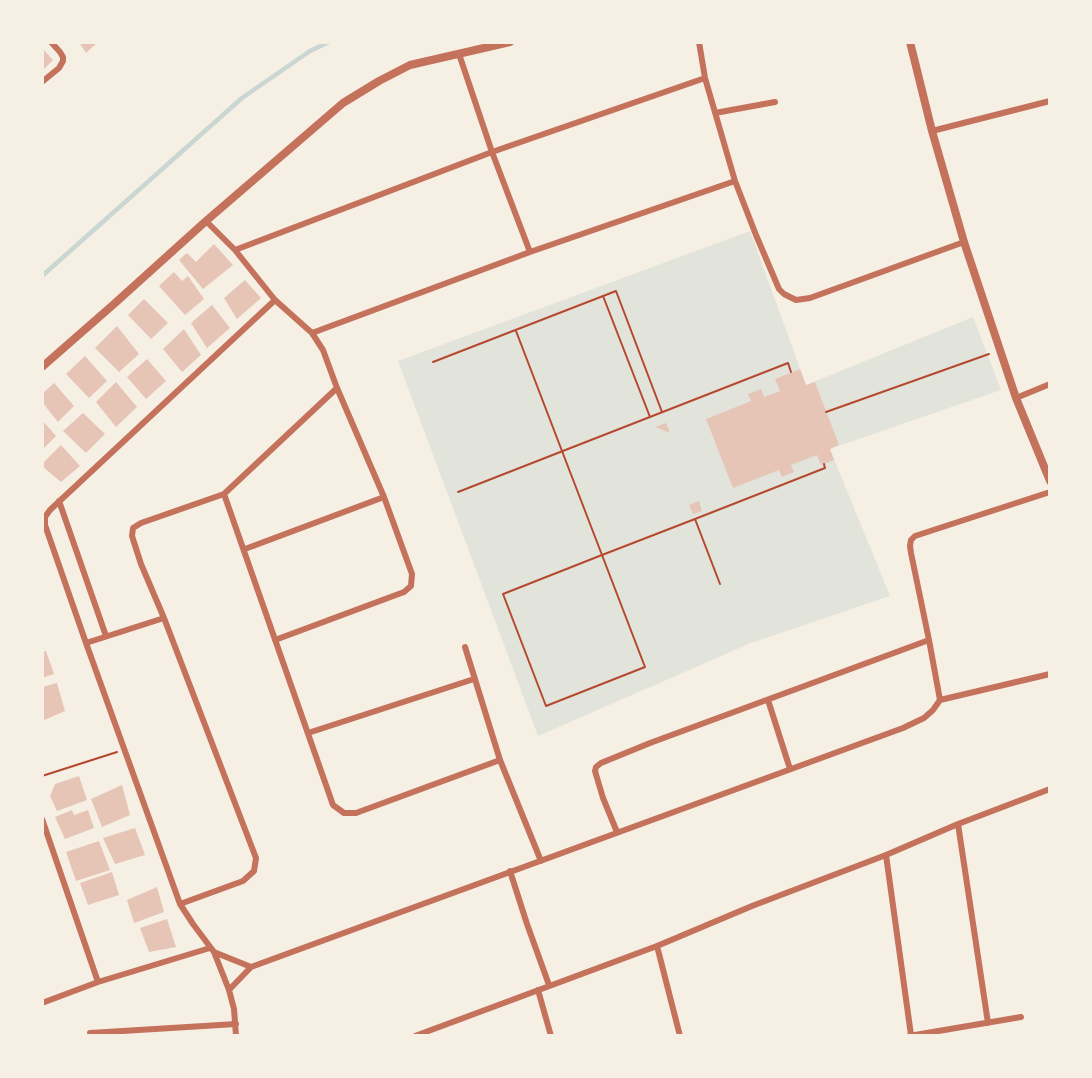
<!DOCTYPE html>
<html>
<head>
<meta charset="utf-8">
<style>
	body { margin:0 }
	#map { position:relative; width:1092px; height:1078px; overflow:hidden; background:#f6efe4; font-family:"Open Sans",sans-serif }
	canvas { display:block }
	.frame { position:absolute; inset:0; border:44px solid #f6efe4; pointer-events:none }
</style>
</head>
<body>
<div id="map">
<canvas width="1092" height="1078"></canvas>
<div class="frame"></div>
</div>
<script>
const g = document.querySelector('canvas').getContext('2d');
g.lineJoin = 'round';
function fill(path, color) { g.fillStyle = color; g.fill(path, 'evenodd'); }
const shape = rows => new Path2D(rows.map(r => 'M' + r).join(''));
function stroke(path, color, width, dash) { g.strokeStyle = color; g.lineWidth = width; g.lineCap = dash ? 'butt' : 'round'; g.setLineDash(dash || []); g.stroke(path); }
fill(shape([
	[750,231,806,385,973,317,1001,390,830,449,890,596,751,643,538,736,398,361]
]), '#e2e4dc');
stroke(shape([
	[42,276,242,98,310,51,329,42]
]), '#c9d6d2', 4.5);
fill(shape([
	[79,42,98,42,86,53],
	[42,48,53,60,42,71],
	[214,244,233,265,203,289,179,260,187,253,196,262],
	[174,272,182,281,188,276,204,299,185,315,159,286],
	[245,280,261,298,237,319,224,298],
	[144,299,168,323,151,339,128,315],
	[212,305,230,328,207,348,191,323],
	[117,326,139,354,119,372,95,348],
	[184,329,201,355,182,372,163,349],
	[85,356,107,381,89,398,66,374],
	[147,359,166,381,146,399,127,377],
	[800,369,806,385,815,382,839,445,830,449,834,460,821,465,817,455,791,465,794,472,782,477,779,470,733,488,706,419,751,401,748,394,761,389,764,397,780,391,775,379],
	[116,382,137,407,116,427,96,402],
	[54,383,74,406,58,422,42,402,42,394],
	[83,413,105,434,86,453,63,431],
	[42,420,56,436,42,450],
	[666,423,670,433,655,427],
	[61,445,80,466,61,482,42,466,42,464],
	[699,501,702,511,693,514,689,505],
	[46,651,54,674,42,678,42,652],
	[57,683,65,711,42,721,42,687],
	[79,776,87,800,57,811,50,796,55,784],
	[122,785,130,815,102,827,91,799],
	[72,810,74,815,88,810,94,828,65,839,55,817],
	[135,828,145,855,115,864,103,838],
	[99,841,110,870,76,881,66,852],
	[112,872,119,895,88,905,80,883],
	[157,887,164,912,134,923,127,900],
	[167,919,176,947,149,952,140,928]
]), '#e6c5b7');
stroke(shape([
	[603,296,650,417],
	[516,331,562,451,602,555,645,667,546,706,503,594,602,555,695,519,825,468,824,464],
	[433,362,616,291,662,412],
	[826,412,989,354],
	[458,492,788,363,791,372],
	[695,519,720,584],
	[42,776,117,752]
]), '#b5482f', 2);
stroke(shape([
	[699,42,705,78,735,181,756,235,779,289,784,294,796,300,810,298,964,242],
	[459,54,492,152,530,252],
	[42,82,59,68,63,61,63,57,60,52,51,42],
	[715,113,775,102],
	[932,131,1050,101],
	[206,221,235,250,275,300,312,333,323,350,337,388,384,497,412,574,411,586,404,592,275,640],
	[235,250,492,152,705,78],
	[312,333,530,252,735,181],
	[1016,398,1050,384],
	[224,494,333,805,344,813,356,813,500,760],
	[59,501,106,636],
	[245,549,384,497],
	[86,643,164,618],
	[465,647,500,760,541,861],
	[768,700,790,769],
	[940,700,929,640,911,553,910,546,911,540,915,536,1050,492],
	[940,700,1050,674],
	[308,733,474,679],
	[42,819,98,982],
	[958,824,988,1023],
	[617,832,603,798,595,771,596,767,601,763,650,743,929,640],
	[886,855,911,1035],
	[510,871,527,924,549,985],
	[180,904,243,881,254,871,256,858,164,618,141,564,132,536,133,528,141,523,224,494,337,388],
	[657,946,680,1036],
	[214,952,251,967],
	[229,990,251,967,903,728,924,718,933,710,940,700],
	[538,990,551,1036],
	[42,1003,98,982,210,948],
	[90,1033,236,1024],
	[236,1036,234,1009,229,990,214,952,193,924,180,904,86,643,45,525,45,517,50,510,275,300],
	[415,1036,657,946,752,906,886,855,958,824,1050,789],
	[909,1036,1021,1017]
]), '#c5725c', 6);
stroke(shape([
	[910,42,932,131,964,242,1016,398,1050,481],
	[42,367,114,304,206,221,343,103,379,81,410,65,510,42]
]), '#c5725c', 8);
</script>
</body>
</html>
